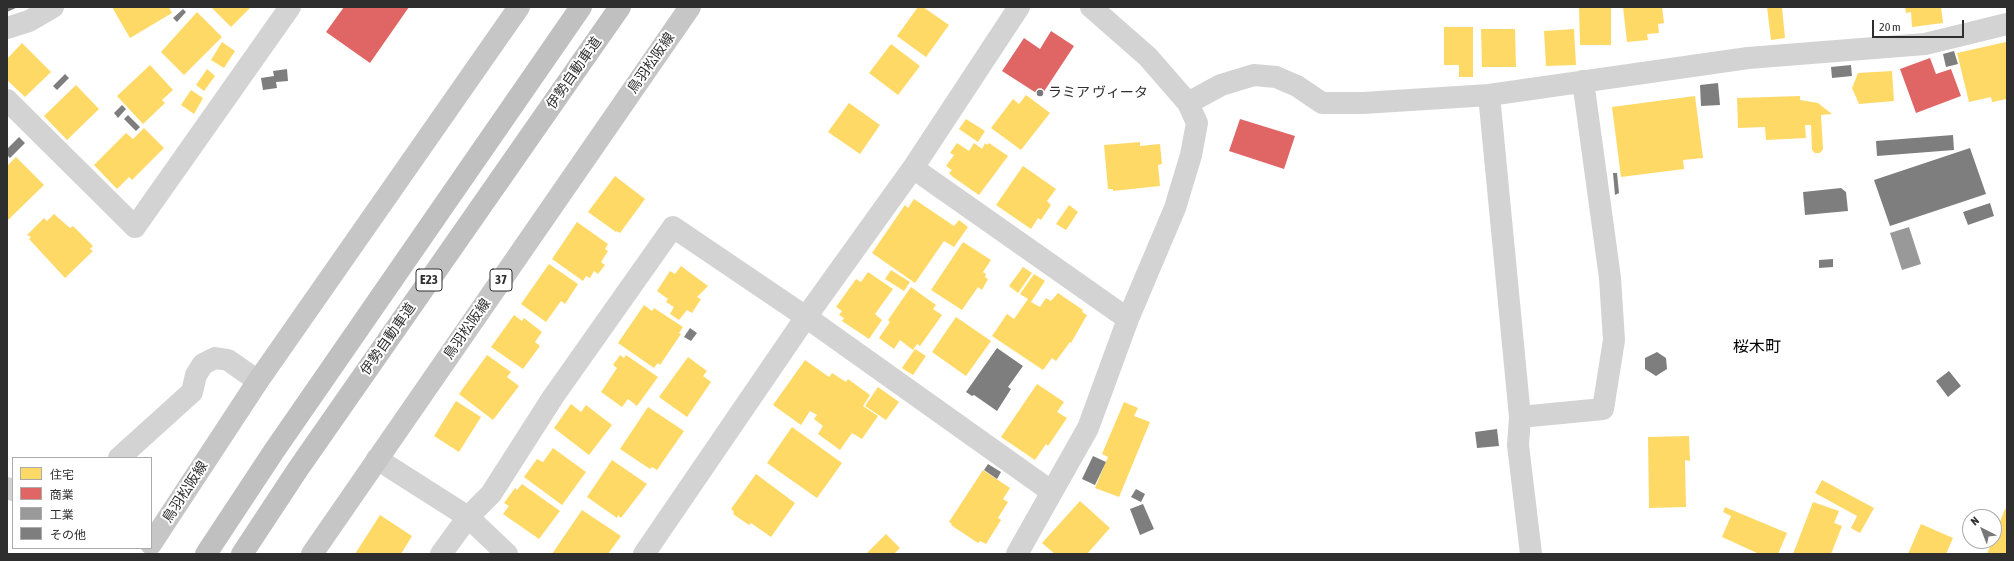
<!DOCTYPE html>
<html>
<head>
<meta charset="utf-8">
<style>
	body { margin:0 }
	#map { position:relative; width:2014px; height:561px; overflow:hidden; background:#fff; font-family:"Asap Condensed","Noto Sans JP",sans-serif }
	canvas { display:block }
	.frame { position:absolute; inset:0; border:8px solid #2e2e2e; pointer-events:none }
	.legend { position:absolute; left:12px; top:457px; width:140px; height:92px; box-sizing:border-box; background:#fff; border:1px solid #ababab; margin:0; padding:5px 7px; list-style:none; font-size:12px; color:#2e2e2e }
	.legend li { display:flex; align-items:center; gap:8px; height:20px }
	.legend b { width:20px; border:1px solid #ababab }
	.north { position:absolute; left:1962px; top:509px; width:40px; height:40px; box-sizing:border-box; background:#fff; border:1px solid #ababab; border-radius:50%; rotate:318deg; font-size:11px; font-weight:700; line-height:16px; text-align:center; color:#2e2e2e }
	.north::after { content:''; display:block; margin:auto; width:14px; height:18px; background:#777; clip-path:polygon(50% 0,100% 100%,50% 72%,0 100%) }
	.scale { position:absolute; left:1872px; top:20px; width:92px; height:18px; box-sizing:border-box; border:2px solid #2e2e2e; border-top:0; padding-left:5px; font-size:12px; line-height:14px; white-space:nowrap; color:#2e2e2e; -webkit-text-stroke:3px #fff; paint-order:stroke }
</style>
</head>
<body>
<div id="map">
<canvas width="2014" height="561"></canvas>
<div class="frame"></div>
<ul class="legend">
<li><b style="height:11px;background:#ffd966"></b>住宅</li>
<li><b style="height:11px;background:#e06666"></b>商業</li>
<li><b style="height:11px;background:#999"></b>工業</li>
<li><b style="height:11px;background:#7e7e7e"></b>その他</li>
</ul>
<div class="north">N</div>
<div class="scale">20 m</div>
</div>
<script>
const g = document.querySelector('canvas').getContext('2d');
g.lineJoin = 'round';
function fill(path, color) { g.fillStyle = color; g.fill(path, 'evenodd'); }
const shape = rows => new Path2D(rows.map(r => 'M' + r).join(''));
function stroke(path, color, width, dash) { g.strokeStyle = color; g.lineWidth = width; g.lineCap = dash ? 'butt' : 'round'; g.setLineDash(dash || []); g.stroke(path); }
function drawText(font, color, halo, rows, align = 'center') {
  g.font = font + ' "Asap Condensed","Noto Sans JP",sans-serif'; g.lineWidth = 4; g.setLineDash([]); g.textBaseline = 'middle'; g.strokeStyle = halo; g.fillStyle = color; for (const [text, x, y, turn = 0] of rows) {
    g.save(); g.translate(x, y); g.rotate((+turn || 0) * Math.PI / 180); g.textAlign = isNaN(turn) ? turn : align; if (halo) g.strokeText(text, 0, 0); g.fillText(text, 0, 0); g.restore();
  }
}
fill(shape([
	[112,7,169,7,172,13,130,38],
	[211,7,251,7,231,27],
	[918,7,923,7,949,25,926,57,897,36],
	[1579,7,1611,7,1611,45,1580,45],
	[1623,7,1662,7,1664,23,1658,24,1659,33,1647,34,1648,40,1627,42],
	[1767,7,1782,7,1785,38,1771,40],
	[1905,7,1941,7,1943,23,1912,27,1911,12,1906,13],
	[197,12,222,37,184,75,161,52],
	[1444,27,1473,27,1473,77,1459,77,1459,65,1444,65],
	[1481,29,1515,29,1516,67,1482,67],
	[1574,29,1576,65,1546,66,1544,31],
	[222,42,235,51,224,68,211,60],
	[2006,42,2007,99,1992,102,1991,97,1969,102,1957,53],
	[22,43,51,72,25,97,7,80,7,59],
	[891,44,920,66,898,95,869,73],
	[150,65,173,90,162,100,165,103,143,124,117,96],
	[207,69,215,76,204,91,196,85],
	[1892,71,1894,101,1859,104,1852,88,1858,73],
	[76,85,99,109,67,140,44,116],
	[191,90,203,98,194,114,181,105],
	[1026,95,1050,113,1021,150,991,128,1013,99,1019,104],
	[1695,96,1703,158,1683,160,1684,169,1621,177,1612,107],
	[1800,96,1800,100,1818,103,1832,114,1821,115,1823,149,1820,153,1815,153,1812,150,1811,125,1805,125,1806,138,1766,140,1765,127,1738,128,1737,98],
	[849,103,880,125,860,154,828,132],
	[966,119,985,131,978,142,959,129],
	[144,128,164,148,132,180,129,177,117,189,94,165,126,133,133,139],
	[1140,142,1140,146,1160,144,1162,164,1158,165,1160,186,1113,191,1113,189,1108,189,1104,145],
	[957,143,969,151,974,143,982,149,985,143,987,145,989,143,1008,156,979,195,953,177,949,173,952,170,946,166,954,155,950,153],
	[16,157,44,185,8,220,7,166],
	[1023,166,1056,189,1047,201,1051,205,1041,220,1038,218,1031,229,996,205],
	[615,176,645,199,620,233,616,231,616,232,588,212],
	[914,199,954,226,959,220,968,227,954,247,944,241,915,283,872,253,905,205,908,208],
	[1069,205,1078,212,1066,230,1056,224],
	[54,214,70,228,73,226,93,246,90,249,93,251,65,278,29,239,31,237,27,235,44,218,47,221],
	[577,222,608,244,605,249,608,251,601,262,605,265,598,274,594,271,590,278,586,276,583,281,552,259],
	[963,242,991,260,983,272,986,274,985,277,988,279,982,290,978,287,962,310,931,290],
	[549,264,578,284,565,304,561,301,546,322,521,304],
	[681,266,708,286,697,297,701,299,692,313,687,310,679,320,670,314,674,307,666,302,668,299,657,291,670,271,675,274],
	[1023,267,1032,273,1018,293,1009,286],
	[891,270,910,282,904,291,885,279],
	[868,272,893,289,875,314,882,320,869,339,842,321,844,318,839,315,842,311,836,307,856,279,861,282],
	[1034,274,1045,281,1031,302,1040,307,1046,298,1051,301,1058,293,1083,310,1082,312,1087,315,1071,343,1070,342,1056,361,1052,358,1043,370,992,336,1007,314,1014,319,1028,299,1020,294],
	[911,287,936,305,933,309,942,315,920,346,917,344,913,350,900,340,894,349,879,338,890,322,888,320],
	[644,305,652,311,654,308,683,327,679,333,681,334,660,365,658,363,654,368,618,343],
	[514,315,522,321,524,318,542,332,535,342,540,346,523,369,491,347],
	[956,317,991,341,966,376,932,352],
	[915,349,926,356,913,375,902,368],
	[487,355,511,372,507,377,519,386,493,420,459,394],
	[620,355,624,358,626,355,658,377,637,406,628,399,622,407,601,392,617,368,613,365],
	[688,357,707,371,703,376,711,382,687,417,659,397],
	[805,360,829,377,832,373,846,382,848,379,870,395,863,406,878,416,862,439,852,433,840,450,818,434,823,426,814,419,817,415,810,411,801,425,773,405],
	[1037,384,1064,402,1057,412,1067,418,1048,446,1046,444,1035,460,1001,437],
	[878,387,899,402,886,420,865,406],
	[456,401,481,417,459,452,434,436],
	[1124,402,1138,408,1134,416,1150,422,1119,497,1095,488,1108,457,1102,454],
	[571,404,581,412,586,405,612,425,589,455,554,428],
	[648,407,684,431,657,470,652,467,650,469,620,449],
	[792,427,842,463,817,498,767,463],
	[1689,436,1690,461,1685,460,1686,507,1649,508,1648,437],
	[553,448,586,472,562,505,524,477,537,459,543,462],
	[612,460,647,484,621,518,618,515,617,518,587,497],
	[983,470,1010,488,1003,499,1008,502,998,518,1001,520,986,544,980,541,978,543,951,525,952,524,949,522],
	[756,474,795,503,771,537,751,523,749,525,733,514,734,512,731,509],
	[1822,480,1874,508,1860,533,1851,528,1857,516,1815,493],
	[522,484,560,511,539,539,503,514,509,506,504,503,515,488,517,490],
	[1080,501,1110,528,1087,554,1055,554,1042,543],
	[1813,502,1839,511,1834,523,1842,526,1831,554,1793,554],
	[1725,507,1787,533,1778,554,1756,554,1757,553,1722,537,1731,516,1723,512],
	[2005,509,2007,510,2007,554,1987,554,1992,541,1994,541,1994,536],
	[582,510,621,536,608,554,552,554],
	[380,515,412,536,401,554,355,554],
	[1921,524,1953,538,1946,554,1908,554],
	[886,534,900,548,894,554,866,554]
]), '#ffd966');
fill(shape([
	[344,7,409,7,370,63,326,32],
	[1051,31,1074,46,1041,96,1002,71,1024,38,1040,49],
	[1930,58,1936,74,1951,69,1961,96,1916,113,1900,69],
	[1240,119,1295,136,1284,169,1229,151]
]), '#e06666');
fill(shape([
	[1909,227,1921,264,1902,270,1890,233]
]), '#999');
fill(shape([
	[7,7,18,7,7,12],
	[183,9,186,12,177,22,173,18],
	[1954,51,1958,64,1946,67,1943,54],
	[1851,65,1852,76,1832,78,1831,67],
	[287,69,288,81,276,82,277,88,263,90,261,78,274,76,273,71],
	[65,74,69,78,57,90,53,86],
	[1718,83,1720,105,1701,106,1700,85],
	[122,105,126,109,118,118,114,113],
	[128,115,140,127,136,131,124,119],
	[1953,135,1954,150,1877,156,1876,141],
	[19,137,25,143,10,158,7,155,7,149],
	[1970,148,1986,194,1890,226,1874,180],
	[1613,173,1617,173,1619,193,1615,195],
	[1841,188,1846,192,1848,211,1805,215,1803,192],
	[1990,203,1994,216,1968,225,1963,212],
	[1833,259,1833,267,1819,268,1819,260],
	[690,328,697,333,691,341,684,337],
	[997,348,1023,366,1008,387,1011,389,997,411,974,395,972,396,966,392],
	[1657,352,1666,358,1667,369,1656,376,1645,369,1645,358],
	[1949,371,1961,386,1948,397,1936,381],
	[1497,429,1499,446,1477,448,1475,432],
	[1093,456,1106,462,1095,485,1082,479],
	[988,464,1001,472,997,479,984,470],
	[1136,489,1145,494,1141,502,1131,497],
	[1143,504,1154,529,1140,535,1130,509]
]), '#7e7e7e');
stroke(shape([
	[7,28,29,21,53,7],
	[1489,95,1520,417],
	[7,100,135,227,290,7],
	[1188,103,1221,85,1254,75,1276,77,1297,86,1322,103,1363,103,1489,95,1748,58,1925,44,2007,24],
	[913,168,1128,319],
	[119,458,192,392,196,375,203,364,215,358,228,360,258,381],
	[377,459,468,517,507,554],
	[7,488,13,490],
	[441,554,468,517,491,494,553,397,673,227,806,317,1052,492],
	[644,554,806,317,913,168,1019,7],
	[1017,554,1088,428,1128,319,1175,208,1191,155,1197,123,1188,103,1148,57,1091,7],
	[1531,554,1518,445,1520,417,1603,409,1614,340,1610,278,1583,81]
]), '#d3d3d3', 22);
stroke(shape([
	[151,544,258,381,519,7],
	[312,554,690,7]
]), '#c6c6c6', 22);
stroke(shape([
	[206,554,274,451,581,7],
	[242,554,298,469,620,7]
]), '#c0c0c0', 22);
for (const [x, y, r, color] of [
	[1040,93,4,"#777"]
]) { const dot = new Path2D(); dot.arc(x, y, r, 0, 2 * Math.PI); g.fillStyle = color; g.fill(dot); stroke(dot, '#fff', 1.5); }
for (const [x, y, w] of [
	[429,280,26],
	[501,280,22]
]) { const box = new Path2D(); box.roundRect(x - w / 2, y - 11, w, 22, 3); g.fillStyle = '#fff'; g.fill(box); stroke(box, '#2e2e2e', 1); }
drawText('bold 13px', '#2e2e2e', null, [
	["E23",429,280],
	["37",501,280]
]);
drawText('14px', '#2e2e2e', '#fff', [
	["鳥羽松阪線",651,63,-55],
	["伊勢自動車道",574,73,-55],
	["鳥羽松阪線",467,329,-55],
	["伊勢自動車道",388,339,-55],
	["鳥羽松阪線",185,492,-57]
]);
drawText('14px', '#2e2e2e', '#fff', [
	["ラミア ヴィータ",1048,93]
], 'left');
drawText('16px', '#000', '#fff', [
	["桜木町",1757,347]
]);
</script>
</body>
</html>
